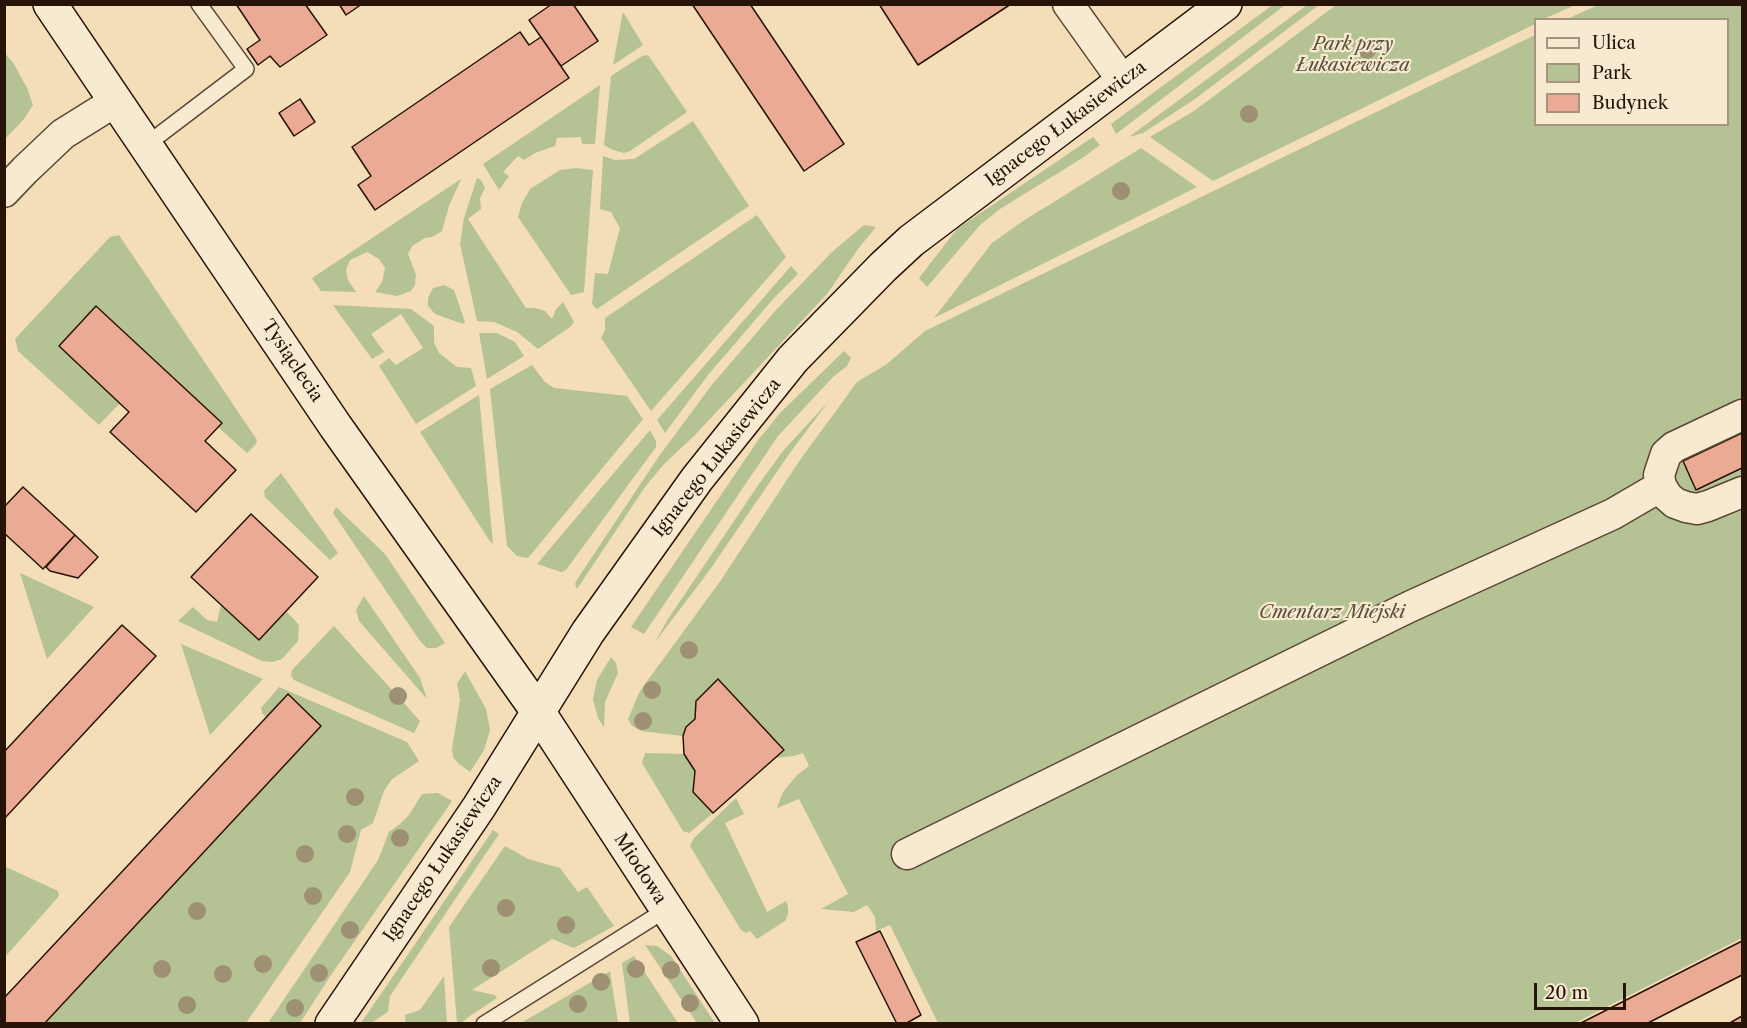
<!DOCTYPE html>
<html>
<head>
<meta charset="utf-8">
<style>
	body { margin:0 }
	#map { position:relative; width:1747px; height:1028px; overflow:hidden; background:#f3deb8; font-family:"Libre Caslon Text",serif }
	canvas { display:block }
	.frame { position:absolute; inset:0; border:6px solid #281309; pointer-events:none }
	.legend { position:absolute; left:1534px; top:18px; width:195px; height:108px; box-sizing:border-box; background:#f7ead1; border:2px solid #a49481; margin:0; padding:8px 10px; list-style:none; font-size:18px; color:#281309 }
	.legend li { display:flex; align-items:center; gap:12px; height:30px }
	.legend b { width:30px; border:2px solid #a49481 }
	.scale { position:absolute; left:1534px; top:983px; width:92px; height:27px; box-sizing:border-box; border:3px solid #281309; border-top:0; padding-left:8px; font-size:18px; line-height:21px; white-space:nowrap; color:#281309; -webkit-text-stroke:4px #f7ead1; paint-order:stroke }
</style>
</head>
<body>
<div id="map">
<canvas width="1747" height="1028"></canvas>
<div class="frame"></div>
<ul class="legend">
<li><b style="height:8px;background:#f7ead1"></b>Ulica</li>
<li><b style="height:16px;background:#b5c293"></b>Park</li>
<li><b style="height:16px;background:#eaaa93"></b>Budynek</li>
</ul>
<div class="scale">20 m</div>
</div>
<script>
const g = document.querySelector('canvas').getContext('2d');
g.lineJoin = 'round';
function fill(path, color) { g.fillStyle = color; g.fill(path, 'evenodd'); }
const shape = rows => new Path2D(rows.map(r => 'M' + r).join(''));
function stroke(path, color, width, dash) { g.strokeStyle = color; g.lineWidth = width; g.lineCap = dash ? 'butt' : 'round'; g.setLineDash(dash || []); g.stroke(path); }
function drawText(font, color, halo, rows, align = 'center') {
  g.font = font + ' "Libre Caslon Text",serif'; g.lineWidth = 4.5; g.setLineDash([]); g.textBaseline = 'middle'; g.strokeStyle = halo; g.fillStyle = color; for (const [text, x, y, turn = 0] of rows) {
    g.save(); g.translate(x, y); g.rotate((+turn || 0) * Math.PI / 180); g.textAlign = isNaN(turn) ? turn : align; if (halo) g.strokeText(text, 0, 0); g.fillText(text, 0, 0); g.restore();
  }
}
fill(shape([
	[1274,4,1285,5,1116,134,1111,124],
	[1307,5,1319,5,1195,99,1143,133,1129,137],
	[1336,5,1336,4,1575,5,1544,19,1536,20,1535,24,1213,181,1150,137,1194,111],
	[1598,5,1742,5,1742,938,1575,1023,938,1023,890,925,876,931,875,917,867,905,854,912,821,909,848,894,799,799,777,808,783,792,797,775,809,766,803,753,794,756,775,758,783,750,719,679,696,701,695,719,686,727,683,736,641,731,632,726,628,719,640,691,721,580,800,460,857,382,887,364,925,331,1535,35,1536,124,1728,124,1728,20,1567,19],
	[623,12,643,45,613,65],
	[5,53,14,64,27,88,33,105,24,119,5,139],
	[648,55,687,112,630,151,624,153,613,150,604,145,611,76,642,56],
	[600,85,595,144,582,144,581,137,557,138,555,146,535,153,524,160,518,156,503,172,509,176,499,190,483,164],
	[693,121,749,206,597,309,592,304,595,273,608,274,620,228,611,212,600,209,603,156,615,160,634,159],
	[1093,137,1100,145,1084,157,1000,209,980,225,927,287,919,278,957,229],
	[1141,148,1197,187,934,318,992,243,1023,221],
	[576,168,593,170,584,292,571,295,518,217,522,203,530,189,560,170],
	[477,178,481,180,485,188,480,198,481,209,468,219,526,308,535,308,545,311,552,319,556,309,563,302,574,322,570,327,538,349,517,332,494,322,477,321,460,244,464,218],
	[461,179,449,206,442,231,432,237,425,238,412,246,408,254,416,275,415,285,411,291,397,296,375,292,382,282,385,268,379,259,367,252,350,260,346,270,348,280,356,292,321,291,312,278],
	[757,215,786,257,651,411,601,338,605,330,605,318],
	[864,225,876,227,858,249,827,294,694,436,664,464,645,487,577,589,575,584,578,578,657,459,711,386,776,310,832,252],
	[119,235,257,440,256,444,247,453,218,427,222,423,97,306,59,346,120,403,99,425,18,351,15,339,110,237],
	[791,266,798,274,774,298,708,375,665,433,657,420],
	[444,285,454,290,465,322,463,324,435,314,428,306,428,298,433,288],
	[333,305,411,309,434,326,434,342,439,353,457,367,471,368,476,386,416,424,379,366,389,358,396,365,423,348,401,314,371,334,384,352,372,359],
	[479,333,497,333,515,342,524,356,487,379],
	[844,351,851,358,847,366,833,377,778,436,644,634,631,627,759,439,780,413],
	[532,365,545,382,554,388,627,396,643,419,528,558,517,556,507,546,490,389],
	[479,395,493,544,489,540,420,432],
	[829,401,789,454,709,571,655,642,668,619,759,484,783,451],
	[650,430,656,441,656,447,566,570,561,572,537,564],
	[281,473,338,553,330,560,265,497,264,491],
	[336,507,385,554,445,643,436,648,427,648,420,641,333,513],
	[20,573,94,607,47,659],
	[364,596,420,678,427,699,359,621,356,610],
	[221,605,259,640,286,611,299,625,298,641,282,659,273,662,262,661,178,621,193,607,207,620,217,622],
	[334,626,420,721,414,733,294,680,291,675,292,670],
	[181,644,263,679,210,735],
	[611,657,616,663,618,673,605,702,604,727,598,718,593,699,597,680],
	[465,671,486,709,490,730,484,750,470,772,459,764,453,757,452,749,460,700,457,684],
	[279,687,407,742,419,761,391,780,384,791,373,823,361,830,350,872,246,1023,44,1024,321,726,288,694,266,717,262,713,261,708],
	[645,753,684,754,695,771,693,792,713,813,689,833,683,831,642,763],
	[438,793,452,801,331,975,300,1023,268,1023,378,860,389,832,400,824,409,815,422,794],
	[736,798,744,814,725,823,767,912,786,901,788,907,788,914,785,921,757,939,750,931,746,933,741,930,690,846,694,838],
	[493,830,499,834,390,996,388,1012,371,1023,361,1023],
	[505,846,528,859,560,868,578,892,587,887,614,926,574,948,552,939,472,990,495,995,497,998,470,1016,461,1023,457,1023,449,927],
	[6,867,58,891,59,896,5,957,4,870],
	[645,945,657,946,671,956,715,1023,697,1023],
	[634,956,678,1023,630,1023,622,963],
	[610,971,618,1023,521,1023],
	[444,976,447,1023,406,1023,405,1015,420,1010]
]), '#b5c293');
const building = shape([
	[236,4,305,4,327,35,280,67,270,56,258,65,247,49,260,40,236,4],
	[339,4,362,4,346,15,339,4],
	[552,4,573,4,598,41,561,66,529,20,552,4],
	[692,4,750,4,844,144,804,171,692,4],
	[879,4,1011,4,918,65,879,4],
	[520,32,529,45,541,37,569,78,375,210,358,185,371,176,352,147,520,32],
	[300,99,315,122,294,136,279,113,300,99],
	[96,306,222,423,205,441,236,470,196,512,110,432,129,412,59,346,96,306],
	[1742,433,1742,468,1696,490,1683,461,1742,433],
	[23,487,75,535,43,569,4,533,4,507,23,487],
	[251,514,318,577,259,640,191,577,251,514],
	[75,535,98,557,78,578,50,571,46,567,75,535],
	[122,625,156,656,4,819,4,752,122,625],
	[718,679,784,750,713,813,693,792,695,771,684,754,683,736,686,727,695,719,696,701,718,679],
	[288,694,321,726,44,1024,4,1024,4,998,288,694],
	[880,931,921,1015,905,1024,897,1024,856,942,880,931],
	[1742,941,1742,975,1646,1024,1579,1024,1742,941],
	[1742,1016,1742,1024,1728,1024,1742,1016]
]);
fill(building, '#eaaa93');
stroke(building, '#281309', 1.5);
const lane = shape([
	[146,145,246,69,199,4],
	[484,1024,667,909]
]);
const street = shape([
	[1068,4,1123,81],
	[4,192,25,170,63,134,116,101],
	[1742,415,1674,447,1666,454,1659,475,1661,486,1667,496,1675,503,1686,507,1697,509,1708,506,1742,492],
	[907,854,1409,607,1613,514,1661,486]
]);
const secondary = shape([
	[50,4,336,427,539,713,742,1024],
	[332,1024,479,807,588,632,697,479,793,359,883,267,911,241,1225,4]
]);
stroke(lane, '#5b4635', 18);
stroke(street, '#5b4635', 33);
stroke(secondary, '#281309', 36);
stroke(lane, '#f7ead1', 15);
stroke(street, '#f7ead1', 30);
stroke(secondary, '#f7ead1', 33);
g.fillStyle = '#9e9072';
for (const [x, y] of [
	[1367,50],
	[1249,114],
	[1121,191],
	[689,650],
	[652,690],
	[398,696],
	[643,721],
	[355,797],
	[347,834],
	[400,838],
	[305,854],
	[313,896],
	[506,908],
	[197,911],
	[566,925],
	[350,930],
	[263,964],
	[491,968],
	[162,969],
	[636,969],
	[671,970],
	[319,973],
	[223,974],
	[601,982],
	[690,1003],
	[578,1004],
	[187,1005],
	[295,1008]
]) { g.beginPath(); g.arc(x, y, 9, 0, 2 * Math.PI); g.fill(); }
drawText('italic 18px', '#595039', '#f7ead1', [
	["Park przy",1353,45],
	["Łukasiewicza",1353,66],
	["Cmentarz Miejski",1332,613]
]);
drawText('18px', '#281309', '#f7ead1', [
	["Ignacego Łukasiewicza",1066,124,-37],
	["Tysiąclecia",292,361,56],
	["Ignacego Łukasiewicza",717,458,-52],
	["Ignacego Łukasiewicza",443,859,-56],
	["Miodowa",640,869,57]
]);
</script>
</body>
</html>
